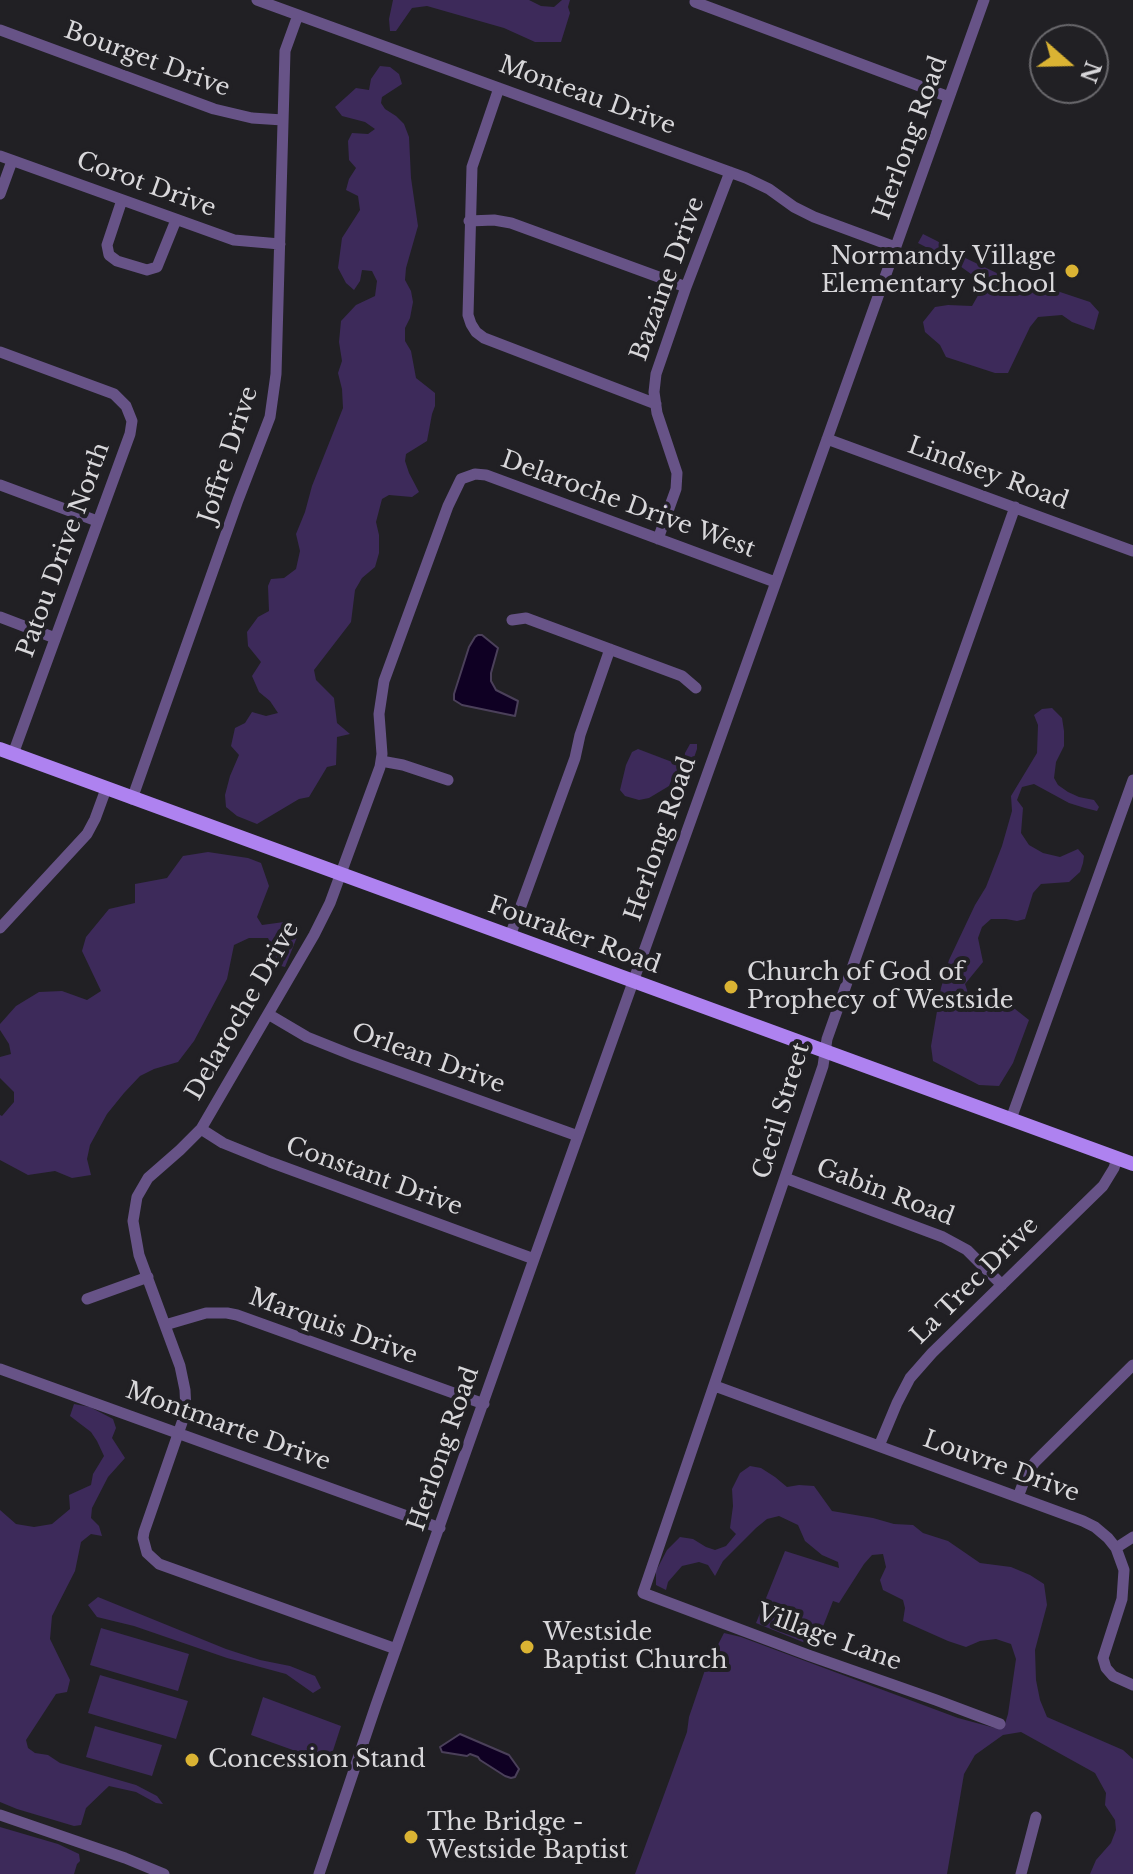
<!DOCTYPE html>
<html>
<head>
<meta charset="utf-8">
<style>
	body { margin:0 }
	#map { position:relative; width:1133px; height:1874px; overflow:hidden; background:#212024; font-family:"Libre Baskerville",serif }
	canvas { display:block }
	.north { position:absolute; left:1029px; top:24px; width:80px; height:80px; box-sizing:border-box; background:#212024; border:2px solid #6a696d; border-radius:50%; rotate:110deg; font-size:22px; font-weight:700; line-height:32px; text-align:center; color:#d8d7da }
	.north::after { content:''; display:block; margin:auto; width:28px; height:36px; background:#dab333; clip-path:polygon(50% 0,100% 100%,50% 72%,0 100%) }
</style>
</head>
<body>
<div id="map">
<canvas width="1133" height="1874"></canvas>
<div class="north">N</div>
</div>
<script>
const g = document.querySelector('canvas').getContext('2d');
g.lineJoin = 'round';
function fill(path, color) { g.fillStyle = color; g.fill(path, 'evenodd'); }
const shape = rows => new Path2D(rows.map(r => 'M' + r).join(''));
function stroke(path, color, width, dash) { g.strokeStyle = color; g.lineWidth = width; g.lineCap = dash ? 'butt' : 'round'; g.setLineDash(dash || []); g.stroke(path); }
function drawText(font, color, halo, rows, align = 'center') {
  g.font = font + ' "Libre Baskerville",serif'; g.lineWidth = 8; g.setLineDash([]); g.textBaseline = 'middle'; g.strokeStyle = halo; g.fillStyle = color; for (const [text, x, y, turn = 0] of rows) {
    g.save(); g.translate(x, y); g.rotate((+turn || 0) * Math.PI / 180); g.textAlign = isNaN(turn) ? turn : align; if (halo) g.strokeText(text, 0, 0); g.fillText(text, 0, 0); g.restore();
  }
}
fill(shape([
	[393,0,529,0,541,6,554,7,562,0,570,0,568,7,570,13,561,42,535,42,504,28,427,6,412,8,396,31,390,31,389,19],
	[380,66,390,67,399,74,402,84,382,97,381,103,385,109,396,116,404,124,409,137,411,178,418,226,406,268,405,280,411,291,413,302,410,318,405,328,405,341,411,351,416,378,435,393,435,406,432,414,427,441,406,454,405,461,409,473,419,492,412,497,389,495,382,499,376,522,379,535,379,553,375,567,362,578,355,590,351,622,314,670,316,680,334,698,337,723,350,734,337,737,336,765,327,767,309,797,299,799,257,824,237,816,226,807,225,795,230,776,239,755,231,746,235,728,245,723,252,712,266,716,278,713,270,701,259,692,252,676,261,662,248,646,247,632,258,617,269,611,268,586,271,579,284,578,296,569,300,551,296,534,305,512,312,486,343,408,342,389,338,373,342,361,339,342,341,321,356,305,375,296,377,281,372,271,362,270,360,281,354,290,346,283,338,268,342,238,360,210,358,196,346,190,349,179,356,168,349,160,348,141,352,133,368,134,375,129,365,122,342,116,335,107,356,88,369,90,371,79],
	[923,234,937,241,959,255,1026,287,1039,285,1090,302,1099,312,1094,330,1072,322,1062,315,1038,317,1030,327,1008,373,995,373,946,357,940,345,925,332,923,322,935,307,948,305,972,306,980,292,971,274,953,261,918,243],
	[1052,708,1062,718,1064,731,1064,746,1056,762,1054,778,1058,785,1068,792,1079,797,1094,800,1099,807,1097,811,1085,808,1069,803,1034,784,1022,787,1017,800,1023,808,1021,833,1029,845,1043,853,1060,857,1078,849,1084,856,1083,863,1080,872,1069,882,1041,884,1033,893,1025,919,1017,921,1006,919,991,919,982,927,978,938,983,962,965,984,968,993,979,998,996,1000,1010,1005,1029,1020,1013,1063,999,1086,979,1085,933,1061,931,1046,941,988,949,960,975,905,986,887,1002,846,1012,811,1011,796,1037,753,1038,725,1034,715,1042,709],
	[690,744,697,744,697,749,689,772,673,776,669,786,649,798,639,800,625,796,620,790,626,765,632,752,638,749,680,765,684,762,685,753],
	[208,852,248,858,261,863,269,886,257,917,262,925,284,922,299,932,285,967,277,965,275,952,268,938,249,938,234,945,227,979,194,1041,178,1062,154,1069,140,1076,124,1093,107,1114,90,1145,87,1159,91,1175,72,1178,55,1171,28,1175,0,1160,0,1115,2,1116,14,1102,14,1092,0,1078,0,1057,11,1054,9,1044,0,1030,0,1024,16,1006,39,992,62,991,87,1000,101,991,82,951,86,937,109,909,135,903,135,884,167,878,183,856],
	[74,1404,90,1407,113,1419,116,1428,112,1438,125,1458,108,1477,92,1508,91,1518,99,1526,102,1536,91,1534,81,1542,75,1571,52,1616,50,1639,70,1680,67,1692,56,1694,26,1740,28,1748,35,1753,48,1755,60,1763,136,1785,157,1796,163,1804,156,1803,136,1792,109,1786,86,1808,81,1825,74,1826,17,1809,0,1802,0,1510,16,1524,34,1527,52,1524,70,1509,69,1495,91,1485,93,1474,104,1456,97,1441,91,1432,70,1416],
	[750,1466,761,1468,775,1477,787,1487,799,1485,814,1486,832,1511,873,1518,894,1524,913,1525,923,1533,948,1541,980,1563,1011,1567,1030,1575,1044,1584,1047,1605,1035,1650,1036,1680,1040,1700,1047,1717,1123,1750,1133,1759,1133,1874,1090,1874,1096,1860,1111,1843,1116,1830,1115,1820,1105,1805,1106,1793,1095,1773,1021,1732,1003,1735,975,1755,964,1774,947,1874,635,1874,687,1732,689,1717,705,1670,724,1633,741,1637,958,1718,995,1728,1004,1727,1008,1714,1016,1659,1011,1644,996,1639,980,1641,966,1647,948,1641,903,1621,905,1608,903,1600,883,1590,880,1580,886,1567,883,1554,872,1555,864,1564,839,1603,833,1601,815,1647,756,1623,785,1551,839,1568,838,1562,822,1555,805,1541,798,1525,779,1516,767,1519,756,1528,723,1561,715,1576,708,1565,699,1562,682,1566,668,1582,666,1590,656,1585,656,1571,667,1550,680,1537,693,1539,706,1547,715,1550,726,1546,736,1534,730,1528,733,1506,732,1489,740,1473],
	[98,1597,226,1649,260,1660,290,1666,315,1676,321,1688,313,1693,286,1674,227,1658,134,1626,97,1617,88,1605],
	[101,1628,189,1654,178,1691,90,1665],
	[100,1675,188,1701,176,1739,88,1713],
	[263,1697,341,1726,329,1763,251,1735],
	[95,1726,162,1745,152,1776,86,1757],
	[0,1827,58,1844,79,1854,80,1861,77,1864,74,1874,0,1874]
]), '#3d2a5a');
const water = shape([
	[478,635,482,635,498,648,491,673,491,681,496,690,518,701,515,716,462,705,454,700,454,694,469,647,475,637,478,635],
	[460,1734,509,1755,519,1769,515,1777,511,1778,505,1776,480,1760,478,1757,470,1754,467,1756,442,1752,440,1747,460,1734]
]);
fill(water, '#0f0023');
stroke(water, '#4b405a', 2);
stroke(shape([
	[257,0,746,178,769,189,794,207,814,217,895,247],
	[695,2,949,97],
	[0,30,214,109,252,118,283,120],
	[499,88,472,167,468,315,471,324,476,332,484,338,656,404],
	[0,156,234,240,280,244],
	[0,194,12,161],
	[122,200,107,245,109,255,117,261,147,270,157,267,176,220],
	[469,221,494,220,511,223,686,287],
	[0,352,114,394,126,406,132,421,130,434,13,754],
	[827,439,1133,551],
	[0,485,97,521],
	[658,539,676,489,677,473,657,413,654,392,656,374,686,287,730,172],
	[0,617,55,638],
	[512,620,526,618,682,676,696,688],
	[381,761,403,765,448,780],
	[132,799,238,500,270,417,276,374,285,51,298,15],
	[0,928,87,834,95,819,106,789],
	[510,936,575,758,580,735,610,649],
	[268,1014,307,1037,352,1055,578,1136],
	[1011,1119,1133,780],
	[201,1129,223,1143,270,1162,534,1259],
	[785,1178,943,1237,967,1250,1002,1285],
	[87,1299,148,1277],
	[165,1325,206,1313,227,1313,237,1315,484,1404],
	[0,1369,440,1528],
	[715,1386,1083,1521,1095,1527,1108,1538,1116,1548,1124,1570,1122,1599,1103,1658,1106,1668,1113,1676,1133,1685],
	[879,1446,897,1403,910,1378,932,1353,1103,1186,1114,1168,1117,1158],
	[1018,1497,1027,1473,1035,1462,1133,1365],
	[1116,1548,1133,1537],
	[396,1649,159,1564,147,1553,143,1538,144,1532,186,1411,185,1390,180,1366,139,1255,133,1221,137,1197,148,1178,180,1150,201,1129,314,935,330,903,380,767,382,754,379,714,384,681,448,506,461,479,475,474,486,475,775,582],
	[1000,1724,936,1700,808,1655,643,1593,823,1066,827,1039,1015,507],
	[0,1815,125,1858,164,1874],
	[319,1874,376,1705,534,1259,984,0],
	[1021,1874,1036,1817]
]), '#675387', 11);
stroke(shape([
	[0,749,1133,1164]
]), '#ae82f0', 14);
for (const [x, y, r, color] of [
	[1072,271,8,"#dab333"],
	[731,987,8,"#dab333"],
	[527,1647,8,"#dab333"],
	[192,1760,8,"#dab333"],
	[411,1837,8,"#dab333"]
]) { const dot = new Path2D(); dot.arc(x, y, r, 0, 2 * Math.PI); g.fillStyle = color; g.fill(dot); stroke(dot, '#212024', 3); }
drawText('24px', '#d8d7da', '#212024', [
	["Bourget Drive",147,60,20],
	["Monteau Drive",587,96,20],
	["Herlong Road",911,138,-70],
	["Corot Drive",146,185,20],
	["Bazaine Drive",668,279,-70],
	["Joffre Drive",229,455,-72],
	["Lindsey Road",988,474,20],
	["Delaroche Drive West",628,505,20],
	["Patou Drive North",64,550,-70],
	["Herlong Road",661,839,-71],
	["Fouraker Road",574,936,20],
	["Delaroche Drive",243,1011,-60],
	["Orlean Drive",428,1059,20],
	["Cecil Street",782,1111,-73],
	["Constant Drive",374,1177,20],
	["Gabin Road",885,1193,21],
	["La Trec Drive",975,1281,-45],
	["Marquis Drive",333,1327,20],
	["Montmarte Drive",228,1427,20],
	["Herlong Road",444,1449,-71],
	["Louvre Drive",1001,1467,20],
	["Village Lane",829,1638,20]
]);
drawText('24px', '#d8d7da', '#212024', [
	["Normandy Village",1056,257,"right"],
	["Elementary School",1056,285,"right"],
	["Church of God of",747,973],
	["Prophecy of Westside",747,1001],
	["Westside",543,1633],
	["Baptist Church",543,1661],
	["Concession Stand",208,1760],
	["The Bridge -",427,1823],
	["Westside Baptist",427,1851]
], 'left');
</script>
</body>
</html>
